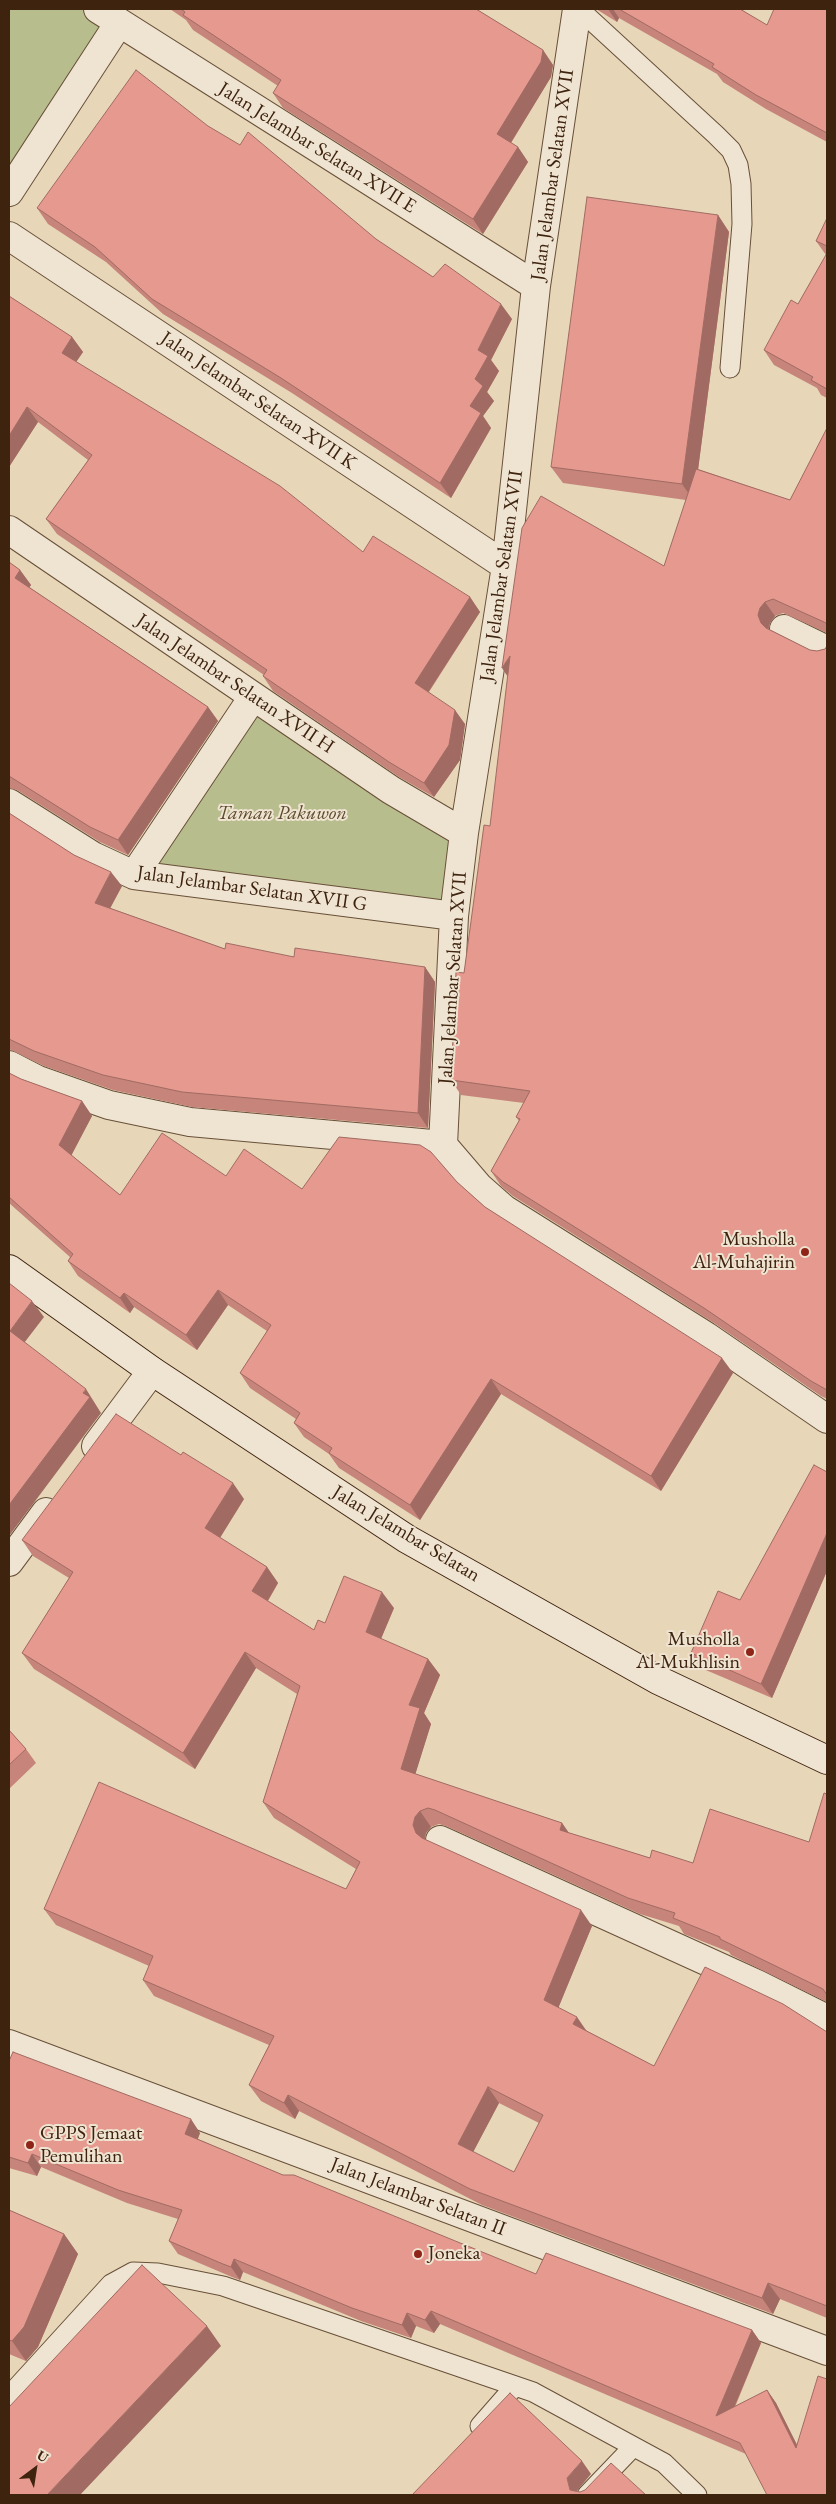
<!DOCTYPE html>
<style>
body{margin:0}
#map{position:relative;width:836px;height:2504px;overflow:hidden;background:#e7d6b8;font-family:"EB Garamond",serif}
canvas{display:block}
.frame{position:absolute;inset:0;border:10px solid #3e230f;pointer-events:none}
.north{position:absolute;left:10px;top:2444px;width:50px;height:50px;-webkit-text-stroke:4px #efe4d1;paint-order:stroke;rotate:31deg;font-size:14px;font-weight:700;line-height:20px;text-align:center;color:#3e230f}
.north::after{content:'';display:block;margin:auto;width:18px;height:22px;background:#3e230f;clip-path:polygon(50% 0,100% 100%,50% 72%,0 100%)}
</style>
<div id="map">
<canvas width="836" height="2504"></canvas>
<div class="frame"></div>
<div class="north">U</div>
</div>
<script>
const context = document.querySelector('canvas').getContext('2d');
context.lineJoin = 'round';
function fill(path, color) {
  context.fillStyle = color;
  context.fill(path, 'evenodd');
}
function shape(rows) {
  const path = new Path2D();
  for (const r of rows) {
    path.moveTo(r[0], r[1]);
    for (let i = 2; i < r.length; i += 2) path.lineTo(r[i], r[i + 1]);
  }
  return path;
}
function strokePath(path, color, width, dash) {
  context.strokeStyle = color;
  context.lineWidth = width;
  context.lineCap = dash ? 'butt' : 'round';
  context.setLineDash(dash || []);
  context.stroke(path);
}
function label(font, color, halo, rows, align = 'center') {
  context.font = font + ' "EB Garamond",serif';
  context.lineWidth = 4;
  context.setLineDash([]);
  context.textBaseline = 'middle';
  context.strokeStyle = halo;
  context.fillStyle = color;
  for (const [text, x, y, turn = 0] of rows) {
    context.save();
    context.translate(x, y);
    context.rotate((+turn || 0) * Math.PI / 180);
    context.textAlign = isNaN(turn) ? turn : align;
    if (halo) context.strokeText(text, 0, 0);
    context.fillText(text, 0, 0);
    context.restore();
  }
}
fill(shape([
 [9,9,98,9,119,23,9,192],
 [260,706,457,842,453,918,146,870]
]), '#b8bd8d');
const lane = shape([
 [579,9,716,135,731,150,738,165,741,184,742,224,730,368],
 [9,2396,111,2284,133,2272,158,2273,223,2286,533,2392,664,2463,697,2495],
 [480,2426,515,2386],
 [587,2495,633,2447]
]);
const street = shape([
 [98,9,536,286],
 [9,192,119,23],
 [9,236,506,566],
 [9,530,391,790,464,833],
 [784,629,827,650],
 [9,803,93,856,134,875,454,916],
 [134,875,253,697],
 [9,1065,38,1080,109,1105,190,1122,443,1145,479,1187,504,1209,706,1336,827,1419],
 [443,1145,454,916,464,833,506,566,536,286,577,9],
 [96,1446,152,1371],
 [9,1562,46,1512],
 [440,1840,759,1985,827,2019],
 [9,2044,827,2351]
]);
const secondary = shape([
 [9,1269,152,1371,407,1539,658,1680,827,1760]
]);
strokePath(lane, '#685039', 21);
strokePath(street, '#685039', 30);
strokePath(secondary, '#3e230f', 30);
strokePath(lane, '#efe4d1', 19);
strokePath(street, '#efe4d1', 28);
strokePath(secondary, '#efe4d1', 28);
fill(shape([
 [170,9,476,9,543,50,553,65,551,77,511,143,518,147,528,162,483,234,283,108,273,93,278,86,193,30,186,20],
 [596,9,740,9,767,25,827,9,827,142,766,109,723,82,717,74,619,18,617,22],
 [208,126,376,239,433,277,512,319,491,360,499,371,487,392,494,401,483,416,491,428,451,498,292,393,163,314,106,262,48,224,37,208],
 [718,215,729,232,698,469,790,500,827,428,827,633,783,613,775,616,770,623,769,629,810,650,817,651,825,649,827,646,827,1399,821,1396,714,1323,513,1196,501,1186,491,1171,519,1121,516,1117,524,1103,461,1095,451,1080,464,973,490,826,664,566,686,500,563,483,551,467],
 [827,218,827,398,821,395,817,388,774,365,764,350,798,304,826,255,816,241],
 [9,296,72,337,83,352,76,362,363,552,470,597,480,612,429,692,465,724,460,760,434,797,399,777,273,691,263,676,264,675,57,534,46,519,88,460,38,422,9,467],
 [9,562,20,570,31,585,29,587,208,707,218,721,128,855,100,842,17,790,9,788],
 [9,813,122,886,110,908,225,949,294,957,425,967,435,982,428,1128,192,1107,113,1090,44,1066,9,1049],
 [9,1073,21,1079,82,1101,92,1116,71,1155,120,1195,226,1176,302,1189,457,1182,485,1207,733,1373,661,1491,501,1394,420,1520,339,1468,329,1454,304,1437,294,1423,296,1419,250,1388,240,1373,267,1331,228,1305,197,1350,134,1307,130,1313,78,1276,68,1261,70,1257,9,1203],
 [827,1472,827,1571,772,1698,701,1668,691,1653,740,1600],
 [244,1499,220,1538,267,1567,278,1583,268,1601,314,1630,325,1623,394,1608,381,1639,428,1659,440,1675,424,1713,431,1724,415,1774,562,1823,569,1833,650,1858,693,1863,809,1842,827,1794,827,2002,731,1955,729,1952,684,1934,679,1926,640,1914,446,1826,439,1824,431,1827,426,1833,425,1839,592,1926,558,2008,587,2031,654,2066,827,2032,827,2318,780,2299,773,2314,482,2205,299,2111,295,2119,261,2101,249,2085,269,2045,154,1996,143,1980,149,1966,56,1925,44,1909,346,1889,356,1869,274,1818,263,1802,297,1694,256,1668,195,1769,34,1669,22,1653,69,1578,33,1556,22,1540],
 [499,2103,539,2123,514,2172,473,2152],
 [9,1730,26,1749,36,1763,9,1789],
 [9,2061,200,2133,198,2139,283,2175,536,2274,752,2330,761,2343,735,2407,767,2390,776,2403,797,2445,827,2495,746,2454,440,2324,434,2333,416,2326,411,2338,361,2321,243,2272,240,2280,232,2277,178,2254,169,2241,178,2219,127,2203,41,2167,37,2176,9,2168],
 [9,2210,64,2234,78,2254,38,2347,26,2361,9,2354]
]), '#c6847a');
fill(shape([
 [608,9,613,9,619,18,617,22],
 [543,50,553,65,551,77,507,149,497,134],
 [518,147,528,162,483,234,473,219],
 [718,215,729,232,694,501,682,484],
 [501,304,512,319,491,360,499,371,487,392,494,401,483,416,491,428,451,498,440,483,470,406,478,350],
 [72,337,83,352,72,368,62,353],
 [27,407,38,422,9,467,9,436],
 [20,570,31,585,26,592,15,578],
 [470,597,480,612,425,697,415,683],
 [765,602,775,616,770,623,768,630,761,623,758,615,760,608],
 [510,656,512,683,502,668],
 [208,707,218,721,128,855,118,840],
 [455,710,465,724,460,760,434,797,424,783],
 [111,872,122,886,105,918,95,903],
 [425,967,435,982,428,1128,418,1113],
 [82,1101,92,1116,69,1160,59,1145],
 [218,1290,228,1305,197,1350,186,1335],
 [124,1293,134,1307,130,1313,120,1298],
 [32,1301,44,1317,21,1347,10,1331],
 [722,1358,733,1373,661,1491,651,1476],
 [491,1379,501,1394,420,1520,410,1505],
 [86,1389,101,1413,9,1536,9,1505],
 [233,1483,244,1499,216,1544,205,1528],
 [827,1533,827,1571,772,1698,761,1684],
 [267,1567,278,1583,264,1607,252,1591],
 [382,1592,394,1608,377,1648,366,1632],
 [245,1652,256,1668,195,1769,183,1753],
 [428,1659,440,1675,424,1713,431,1724,412,1785,401,1769,409,1705],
 [420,1811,431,1827,426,1833,424,1841,416,1833,413,1825,415,1817],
 [562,1823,573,1839,560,1830],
 [581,1910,592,1926,555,2016,544,2000],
 [577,2017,588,2033,573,2024],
 [488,2087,499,2103,469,2160,458,2144],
 [288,2095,299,2111,295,2119,284,2103],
 [191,2119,200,2133,194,2147,185,2134],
 [32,2154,41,2167,37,2176,28,2163],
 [64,2234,78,2254,38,2347,26,2361,12,2341],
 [234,2259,243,2272,240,2280,231,2267],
 [768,2283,780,2299,773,2314,762,2298],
 [431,2311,440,2324,434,2333,425,2320],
 [407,2313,416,2326,411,2338,402,2325],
 [207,2326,221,2346,80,2495,47,2495],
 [752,2330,761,2343,725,2429,716,2416],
 [767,2390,776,2403,805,2461,796,2448],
 [582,2461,591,2474,576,2492,570,2490,567,2478]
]), '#a16b63');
const building = shape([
 [181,9,476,9,543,50,541,62,497,134,518,147,473,219,273,93,281,80,183,15,185,12,181,9],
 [619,9,740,9,767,25,774,9,827,9,827,133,756,95,712,67,714,64,619,9],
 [136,70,208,126,240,145,248,132,376,239,433,277,445,264,501,304,478,350,488,356,475,379,483,386,470,406,481,413,440,483,281,378,152,299,95,247,37,208,136,70],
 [587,197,718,215,682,484,551,467,587,197],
 [827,218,827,246,816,241,827,218],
 [827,253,827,389,811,380,813,377,764,350,791,300,798,304,827,253],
 [9,296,72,337,62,353,280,486,363,552,373,536,470,597,415,683,455,710,449,745,424,783,389,762,263,676,267,670,46,519,92,455,27,407,9,436,9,296],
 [827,428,827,624,824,622,773,599,765,602,760,608,758,615,761,623,766,628,810,650,817,651,825,649,827,646,827,1390,811,1381,704,1308,503,1182,491,1171,520,1119,516,1117,530,1091,451,1080,456,972,464,973,484,825,490,826,510,656,502,668,522,528,541,496,664,566,696,469,790,500,827,428],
 [9,562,20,570,15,578,208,707,118,840,90,827,9,776,9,562],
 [9,813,74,855,111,872,95,903,225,949,226,943,294,957,295,948,425,967,418,1113,182,1092,103,1075,34,1051,9,1039,9,813],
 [9,1073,21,1079,82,1101,59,1145,120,1195,162,1133,226,1176,244,1149,302,1189,339,1137,420,1145,431,1152,457,1182,485,1207,722,1358,651,1476,491,1379,410,1505,329,1453,332,1448,294,1423,300,1413,240,1373,271,1325,218,1290,186,1335,124,1293,120,1298,68,1261,73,1254,9,1197,9,1073],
 [9,1283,32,1301,10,1331,86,1389,83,1393,90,1397,9,1505,9,1283],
 [116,1414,181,1455,183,1452,233,1483,205,1528,267,1567,252,1591,314,1630,318,1620,325,1623,344,1576,382,1592,366,1632,428,1659,409,1705,420,1708,401,1769,562,1823,560,1830,650,1858,652,1850,693,1863,710,1809,809,1842,824,1793,827,1794,827,1995,823,1989,720,1939,720,1937,673,1918,675,1913,628,1898,435,1810,428,1808,420,1811,415,1817,413,1825,416,1833,422,1838,581,1910,544,2000,577,2017,573,2024,654,2066,705,1967,783,2004,827,2032,827,2306,768,2283,762,2298,470,2189,288,2095,284,2103,249,2085,274,2036,143,1980,153,1956,44,1909,99,1782,346,1889,360,1862,263,1802,300,1686,245,1652,183,1753,22,1653,73,1572,22,1540,116,1414],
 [488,2087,543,2115,514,2172,458,2144,488,2087],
 [814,1465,827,1472,827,1533,761,1684,691,1653,718,1591,740,1600,814,1465],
 [9,1730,26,1749,9,1765,9,1730],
 [13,2052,191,2119,185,2134,283,2175,294,2175,536,2274,546,2253,752,2330,716,2416,767,2390,796,2448,818,2376,827,2379,827,2495,767,2495,740,2443,431,2311,425,2320,407,2313,402,2325,352,2308,234,2259,231,2267,223,2264,169,2241,182,2210,118,2190,32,2154,28,2163,9,2157,9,2061,13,2052],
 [9,2210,64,2234,24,2327,12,2341,9,2340,9,2210],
 [142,2265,207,2326,47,2495,9,2495,9,2407,142,2265],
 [510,2393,582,2461,567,2478,570,2490,580,2492,585,2490,611,2463,646,2495,412,2495,510,2393]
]);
fill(building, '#e6998e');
strokePath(building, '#a16b63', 1);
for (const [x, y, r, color] of [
 [805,1252,5,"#8f2418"],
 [750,1652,5,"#8f2418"],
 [30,2145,5,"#8f2418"],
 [418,2254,5,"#8f2418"]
]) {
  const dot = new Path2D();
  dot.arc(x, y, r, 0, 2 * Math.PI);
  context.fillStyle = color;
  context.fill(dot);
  strokePath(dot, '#efe4d1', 2);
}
label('20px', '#3e230f', '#efe4d1', [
 ["Jalan Jelambar Selatan XVII E",317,148,32],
 ["Jalan Jelambar Selatan XVII",553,175,-82],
 ["Jalan Jelambar Selatan XVII K",258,401,34],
 ["Jalan Jelambar Selatan XVII",502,576,-82],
 ["Jalan Jelambar Selatan XVII H",235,684,34],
 ["Jalan Jelambar Selatan XVII G",252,889,8],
 ["Jalan Jelambar Selatan XVII",453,978,-86],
 ["Jalan Jelambar Selatan",406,1534,31],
 ["Jalan Jelambar Selatan II",418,2197,21]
]);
label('italic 20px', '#5c4a2e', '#efe4d1', [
 ["Taman Pakuwon",282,814]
]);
label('20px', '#3e230f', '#efe4d1', [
 ["Musholla",795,1240],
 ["Al-Muhajirin",795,1263],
 ["Musholla",740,1640],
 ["Al-Mukhlisin",740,1663],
 ["GPPS Jemaat",40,2134,"left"],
 ["Pemulihan",40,2157,"left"],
 ["Joneka",428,2254,"left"]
], 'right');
</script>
